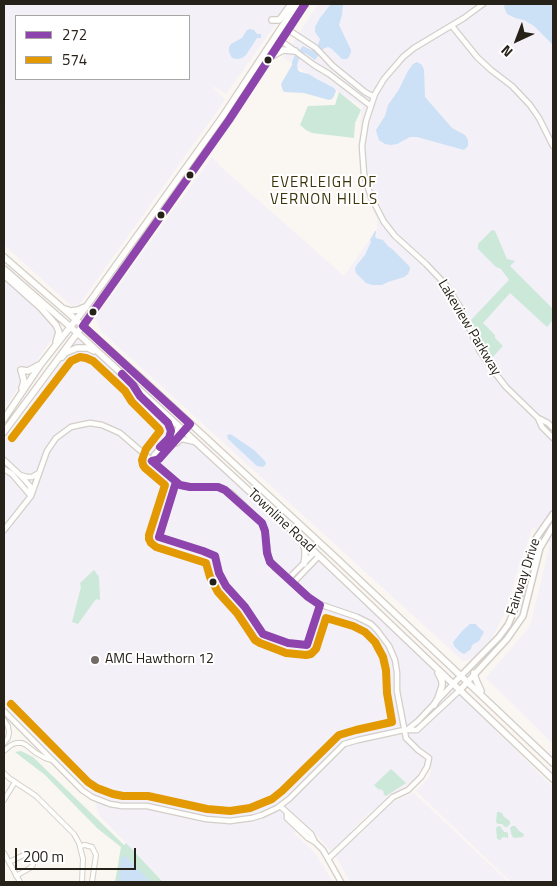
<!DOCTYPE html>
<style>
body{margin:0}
#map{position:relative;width:557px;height:886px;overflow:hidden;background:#faf6f2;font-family:"Titillium Web",sans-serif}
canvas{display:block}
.frame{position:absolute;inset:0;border:5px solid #272219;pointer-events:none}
.legend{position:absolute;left:15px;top:15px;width:175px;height:65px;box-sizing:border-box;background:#fff;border:1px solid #a9a7a3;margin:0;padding:6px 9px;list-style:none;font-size:15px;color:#272219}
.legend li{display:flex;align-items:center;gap:10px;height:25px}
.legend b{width:25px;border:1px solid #a9a7a3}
.north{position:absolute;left:492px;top:15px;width:50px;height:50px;-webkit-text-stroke:4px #fff;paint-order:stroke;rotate:223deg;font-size:14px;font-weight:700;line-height:20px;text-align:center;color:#272219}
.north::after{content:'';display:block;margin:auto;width:18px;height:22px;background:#272219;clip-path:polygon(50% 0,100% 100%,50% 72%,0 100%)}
.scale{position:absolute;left:15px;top:848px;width:121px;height:22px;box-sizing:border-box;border:2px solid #272219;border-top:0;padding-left:6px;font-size:15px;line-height:18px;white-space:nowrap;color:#272219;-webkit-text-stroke:4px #fff;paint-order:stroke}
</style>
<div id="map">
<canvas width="557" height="886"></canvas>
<div class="frame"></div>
<ul class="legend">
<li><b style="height:6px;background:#8e44ad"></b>272</li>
<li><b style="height:6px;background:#e29902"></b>574</li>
</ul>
<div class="north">N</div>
<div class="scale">200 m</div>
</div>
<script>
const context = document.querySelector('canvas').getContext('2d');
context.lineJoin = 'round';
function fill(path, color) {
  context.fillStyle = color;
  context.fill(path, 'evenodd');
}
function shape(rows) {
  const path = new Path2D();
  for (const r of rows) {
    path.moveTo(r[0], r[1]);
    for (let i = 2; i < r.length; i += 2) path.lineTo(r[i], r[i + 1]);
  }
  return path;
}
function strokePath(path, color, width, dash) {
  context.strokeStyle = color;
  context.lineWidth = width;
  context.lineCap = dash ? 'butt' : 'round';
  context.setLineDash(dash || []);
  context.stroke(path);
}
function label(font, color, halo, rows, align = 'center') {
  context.font = font + ' "Titillium Web",sans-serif';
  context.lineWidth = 4;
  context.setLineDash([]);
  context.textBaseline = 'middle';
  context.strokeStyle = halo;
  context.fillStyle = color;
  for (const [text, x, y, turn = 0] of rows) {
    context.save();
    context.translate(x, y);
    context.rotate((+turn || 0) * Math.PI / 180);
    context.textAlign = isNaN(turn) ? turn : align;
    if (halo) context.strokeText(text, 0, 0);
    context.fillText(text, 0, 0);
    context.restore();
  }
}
fill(shape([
 [4,4,288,4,273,28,226,94,210,84,225,100,79,305,72,306,4,245,4,115,7,112,4,109],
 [16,16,189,16,189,79,16,79],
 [318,4,553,4,553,744,486,678,530,626,550,544,552,545,533,527,518,568,505,613,492,638,472,659,463,661,101,331,95,318,212,157,222,168,344,276,377,229,377,219,365,193,360,172,358,150,362,106,283,58],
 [4,280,55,324,56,333,4,408],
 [79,338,317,557,432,667,553,787,553,882,511,882,416,791,429,777,432,767,368,814,352,830,359,836,375,817,390,803,414,793,508,882,350,882,337,858,310,828,294,833,315,853,333,882,164,882,99,815,93,794,4,704,4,442]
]), '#f4f0f8');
fill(shape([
 [339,92,361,110,355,123,354,138,312,133,306,130,300,125,308,106,335,105],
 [492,230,495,231,507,259,515,261,510,266,553,309,553,320,547,327,510,293,483,323,495,335,495,338,503,346,490,360,471,320,509,280,501,269,496,267,478,249,478,244],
 [94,570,99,577,100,600,96,599,78,624,72,622,81,587,80,583],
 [21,751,33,757,124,845,126,843,163,882,115,882,121,847,97,828,45,775,15,752],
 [391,769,406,783,386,796,383,794,384,792,381,789,379,790,374,785],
 [497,812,500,812,503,814,503,816,510,821,510,824,507,827,505,827,502,824,498,824,496,822],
 [498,826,500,826,504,832,506,832,508,833,508,838,503,837,500,840,497,839,496,828],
 [512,826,515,826,519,831,524,834,523,837,514,838,512,836,510,828]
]), '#cbe8d8');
fill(shape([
 [331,4,342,4,343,5,342,15,339,25,351,50,351,52,349,57,347,59,342,59,332,49,328,47,323,49,315,60,305,53,299,59,297,65,298,70,300,72,309,74,315,78,334,88,336,91,334,96,332,99,329,100,304,93,285,92,283,91,281,84,292,65,292,62,295,55,303,46,311,50,318,45,320,39,315,32,315,27,320,18],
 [505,4,553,4,553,45,534,26,524,20,515,18,507,14,504,7],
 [250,29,254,30,257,34,261,34,261,38,257,38,246,55,242,58,237,59,232,58,229,52,229,47,231,44,242,38,247,30],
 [417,62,422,65,424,70,425,97,452,128,465,135,468,140,468,146,464,150,417,137,410,137,397,144,391,145,385,144,379,140,377,134,376,130,385,116,388,105,398,91,408,71,413,64],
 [375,231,376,231,376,233,375,236,376,238,383,240,388,246,392,249,410,267,410,269,408,274,404,277,388,282,382,285,372,285,366,283,356,273,355,269,356,266,365,255,371,242,370,240],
 [229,434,232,435,254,450,265,461,266,464,263,467,257,466,228,439,227,436],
 [470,624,476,624,477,626,484,632,483,634,479,641,472,645,471,649,464,654,459,651,454,646,453,642,463,630],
 [124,855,151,882,119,882,121,861,122,858]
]), '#cce0f6');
const minor = shape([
 [4,720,8,726,9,733,8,738,4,743],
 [4,751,11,745,16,743,22,743,26,745,36,753,45,758,52,760],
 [4,773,9,778,36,796,74,834,79,843,83,859,82,882],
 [4,800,15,782],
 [80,846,85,845,92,847,96,855,92,882],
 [4,853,20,882],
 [9,862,24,855,31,858,33,861,33,865,30,868,16,876]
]);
const tertiary = shape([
 [483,4,464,18,414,48,403,57,384,79,375,94,366,121,362,146,364,174,371,197,384,222,395,236,426,264,445,284,460,307,479,350,492,369,506,387,538,418],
 [452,26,477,57,491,70,512,86,530,105,539,118,553,146],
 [287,29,316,48,333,66,365,92,374,97],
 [280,40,314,65,329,74,371,106],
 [134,387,140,396,168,423,171,431,169,438],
 [553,428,548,423,538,418,542,427,553,438],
 [177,443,180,440,182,439,195,442],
 [4,460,20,475,30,486,31,494],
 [152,461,154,455,179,428],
 [152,461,159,459,183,432],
 [4,469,12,474,30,495],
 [20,475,27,477,32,477,39,473],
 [4,530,31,496,47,451,56,438,71,427,80,425,90,423,102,425,120,433,180,485,190,487,218,487,222,488,231,493,262,523,265,531,269,559,275,568,316,603,357,617,371,624,377,630,389,646,395,660,397,673,397,691,406,738,418,750,429,758,427,767,421,777,408,790,393,797,328,859],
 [290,581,291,576,315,552],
 [291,581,295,581,319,556],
 [4,711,82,790,92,797,110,804,122,806,147,806,206,819,230,821,252,818,262,815,277,808,289,799,344,744,358,740,404,730,417,730,460,690],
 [408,729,418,721,453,684],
 [280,806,311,834,314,840],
 [287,813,287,818,308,838,315,842,323,850,341,882]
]);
const secondary = shape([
 [453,684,499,637,508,625,514,611,525,580,533,545,537,537,553,514],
 [460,690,507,639,523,616,540,548,553,526]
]);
const primary = shape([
 [272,20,279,20,281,18,291,4],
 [272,56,283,50,295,51],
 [4,257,83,326,141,378,334,556,553,763],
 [4,269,83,338,300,538,553,779],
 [4,275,41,308,56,325,59,332,56,342],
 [65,309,71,311,78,310,85,307],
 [62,357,65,353,77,348,88,348,94,351],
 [22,388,24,381,21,370,28,371,39,365],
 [4,419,41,364,86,307,223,116,297,4],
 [4,432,95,309,229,120,305,4],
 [302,542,305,549,305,557,304,564],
 [474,673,476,680,481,691],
 [434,705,438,698,442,686,442,681,438,673]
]);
strokePath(minor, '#d3cec8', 6);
strokePath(tertiary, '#d3cec8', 7);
strokePath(secondary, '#d3cec8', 8);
strokePath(primary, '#d3cec8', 8);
strokePath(minor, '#fefefd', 4);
strokePath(tertiary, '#fefefd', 4.5);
strokePath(secondary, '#fefefd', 5);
strokePath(primary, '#fefefd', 5.5);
strokePath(shape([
 [122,374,133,385,140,396,168,423,171,431,169,438,160,447],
 [152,461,159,459,190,424,83,326,229,120,305,4],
 [152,461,180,485,190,487,218,487,225,490,262,523,265,531,267,553,270,562,308,597,320,605,307,645,288,643,263,634,245,607,226,586,219,573,215,556,203,551,159,537,176,482]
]), '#8e44ad', 8);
strokePath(shape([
 [11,704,88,782,97,788,113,794,123,796,148,796,207,809,230,811,250,808,272,799,282,791,339,735,356,730,392,722,387,693,386,670,383,657,375,642,365,632,353,626,326,618,316,649,311,654,306,655,286,653,260,643,255,640,237,613,218,592,210,577,206,563,156,547,151,543,149,539,149,535,165,485,145,468,143,465,142,460,146,449,160,431,159,429,132,402,125,391,93,361,86,358,80,357,71,361,12,438]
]), '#e29902', 8);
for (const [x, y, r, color] of [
 [268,60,4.5,"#272219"],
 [190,175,4.5,"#272219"],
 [161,215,4.5,"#272219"],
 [93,312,4.5,"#272219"],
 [213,582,4.5,"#272219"],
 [95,660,5,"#716c65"]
]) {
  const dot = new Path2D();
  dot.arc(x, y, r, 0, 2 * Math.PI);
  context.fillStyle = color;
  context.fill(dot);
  strokePath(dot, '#fff', 2);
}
label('14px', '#272219', '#fff', [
 ["Lakeview Parkway",469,328,59],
 ["Townline Road",281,521,43],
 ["Fairway Drive",524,577,-72]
]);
label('14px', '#272219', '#fff', [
 ["AMC Hawthorn 12",105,660]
], 'left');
context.letterSpacing = '1px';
label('15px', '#3d350a', '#fff', [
 ["EVERLEIGH OF",324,183],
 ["VERNON HILLS",324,200]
]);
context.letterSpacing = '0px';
</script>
